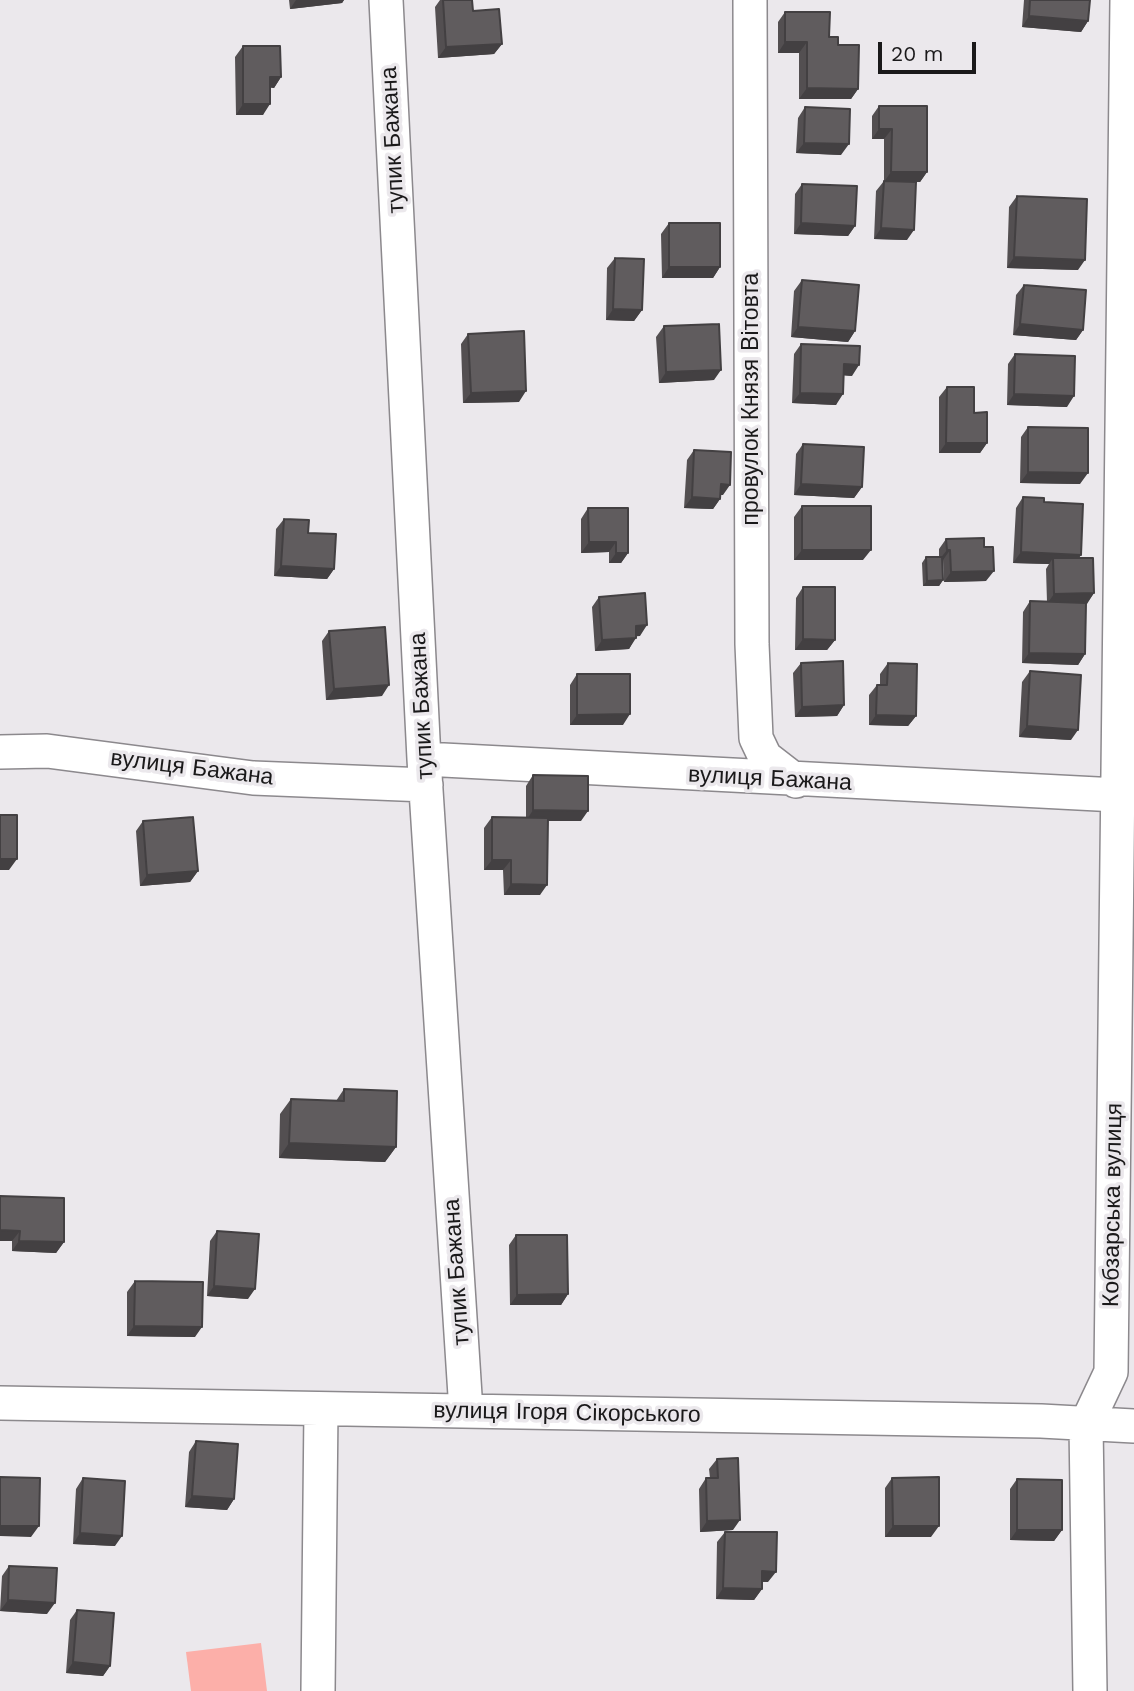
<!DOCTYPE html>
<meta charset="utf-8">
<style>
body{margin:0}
#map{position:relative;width:1134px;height:1691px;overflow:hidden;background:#ebe8ec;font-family:"Work Sans",sans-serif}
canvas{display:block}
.scale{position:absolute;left:878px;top:42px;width:98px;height:32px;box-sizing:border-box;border:4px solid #1a191a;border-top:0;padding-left:9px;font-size:21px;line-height:24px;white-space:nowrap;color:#1a191a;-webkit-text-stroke:5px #ebe8ec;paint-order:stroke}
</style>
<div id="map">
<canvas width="1134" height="1691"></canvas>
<div class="scale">20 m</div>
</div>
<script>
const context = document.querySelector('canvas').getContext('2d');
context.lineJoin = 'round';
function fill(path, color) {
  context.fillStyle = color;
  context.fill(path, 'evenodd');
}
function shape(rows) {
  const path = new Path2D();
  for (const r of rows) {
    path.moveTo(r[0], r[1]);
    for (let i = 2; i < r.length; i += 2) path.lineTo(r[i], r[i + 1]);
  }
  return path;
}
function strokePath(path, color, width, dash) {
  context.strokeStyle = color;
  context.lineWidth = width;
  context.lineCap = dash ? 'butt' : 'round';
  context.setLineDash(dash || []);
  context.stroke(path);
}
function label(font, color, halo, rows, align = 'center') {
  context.font = font + ' "Work Sans",sans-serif';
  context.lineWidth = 7;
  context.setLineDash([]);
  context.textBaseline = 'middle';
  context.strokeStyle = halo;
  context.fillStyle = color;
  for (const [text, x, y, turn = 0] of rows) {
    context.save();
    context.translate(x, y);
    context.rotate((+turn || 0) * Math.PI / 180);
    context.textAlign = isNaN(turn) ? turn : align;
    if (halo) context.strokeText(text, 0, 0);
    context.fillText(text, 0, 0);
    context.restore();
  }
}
fill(shape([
 [261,1643,267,1691,191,1691,186,1652]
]), '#fcafa9');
const minor = shape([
 [386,0,424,759,466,1411],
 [750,0,752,644,756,738,765,757,796,781],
 [0,752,47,751,253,778,426,785],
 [424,759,1117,795],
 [0,1403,1041,1421,1134,1426],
 [318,1691,321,1409],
 [1090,1691,1086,1425,1111,1372,1127,0]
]);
strokePath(minor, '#8c898d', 36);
strokePath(minor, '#fff', 33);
fill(shape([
 [289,0,344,0,342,3,290,9],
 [440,0,472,0,473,11,502,44,494,54,438,58,435,7],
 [1024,0,1090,0,1088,21,1081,32,1022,27],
 [785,12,829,37,838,45,858,89,851,99,799,99,799,53,778,53,778,22],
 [243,46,281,77,274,88,270,87,263,115,236,115,235,57],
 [879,106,927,172,920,182,911,182,907,240,874,239,876,191,884,181,884,139,872,139,872,116],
 [805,107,841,155,796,153,798,118],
 [802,184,855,226,848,236,794,234,795,194],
 [1017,196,1078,270,1007,268,1009,207],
 [669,223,720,267,713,278,662,278,661,234],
 [615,258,642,310,634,321,606,320,607,268],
 [802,280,855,331,848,342,791,337,794,291],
 [1024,285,1083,330,1076,340,1013,335,1016,295],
 [664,326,714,380,659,383,656,337],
 [468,334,519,402,463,403,461,344],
 [801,344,852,376,844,375,836,405,792,403,794,354],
 [1015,354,1067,407,1007,405,1008,364],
 [947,387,974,413,987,443,980,453,939,453,939,397],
 [1028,427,1080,484,1020,483,1021,437],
 [803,444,862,487,854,498,794,495,796,454],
 [694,450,723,495,720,495,720,499,713,509,684,508,687,460],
 [1023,497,1044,502,1079,558,1094,593,1086,604,1085,654,1078,665,1022,663,1023,612,1030,601,1047,602,1046,569,1049,564,1013,563,1016,508],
 [802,506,863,560,794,560,794,517],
 [588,508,628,553,621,563,609,563,609,552,581,553,581,519],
 [284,519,308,533,334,569,327,579,274,576,276,529],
 [946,539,986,581,944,582,943,560,942,560,943,580,939,586,923,586,922,563,926,557,939,557,939,549],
 [803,587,835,640,827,650,795,650,796,598],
 [599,597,640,636,636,636,629,649,595,651,592,607],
 [329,631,382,696,326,700,322,641],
 [801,663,844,705,837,716,795,717,793,673],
 [888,663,916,716,908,726,869,725,869,695,877,685,880,685,880,674],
 [1030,671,1071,740,1019,737,1022,682],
 [577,674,623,725,570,725,570,685],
 [533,775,581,821,548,821,540,895,504,895,503,870,484,870,484,828,492,817,526,817,526,786],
 [143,821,198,871,190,882,140,886,136,831],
 [344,1089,396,1147,385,1162,279,1158,280,1114,291,1099,336,1101],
 [0,1196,64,1242,56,1253,12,1251,12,1241,0,1241],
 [217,1231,248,1299,207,1296,210,1241],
 [516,1235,568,1294,561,1305,510,1305,509,1245],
 [135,1281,195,1337,127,1336,127,1292],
 [196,1441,234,1499,227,1510,185,1507,189,1452],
 [717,1459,733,1530,700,1532,699,1489,706,1478,710,1478,709,1469],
 [83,1478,115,1546,73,1544,76,1489],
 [892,1478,931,1537,885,1537,885,1488],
 [1017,1479,1062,1530,1054,1541,1010,1540,1010,1489],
 [725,1532,768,1582,762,1582,762,1589,754,1600,716,1599,717,1542],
 [9,1566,47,1614,0,1611,2,1576],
 [77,1610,110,1666,103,1676,66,1673,70,1620]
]), '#534f51');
fill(shape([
 [296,0,344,0,342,3,290,9],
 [1029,16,1088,21,1081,32,1022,27],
 [785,42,807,42,799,53,778,53],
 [502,44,494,54,438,58,446,47],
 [270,77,281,77,274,88,263,87],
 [807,88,858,89,851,99,799,99],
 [243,104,270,104,263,115,236,115],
 [879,129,892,129,884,139,872,139],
 [804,143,849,144,841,155,796,153],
 [891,172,927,172,920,182,884,182],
 [801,223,855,226,848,236,794,234],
 [881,228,914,230,907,240,874,239],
 [1014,257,1085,260,1078,270,1007,268],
 [669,267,720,267,713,278,662,278],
 [613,309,642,310,634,321,606,320],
 [1020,324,1083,330,1076,340,1013,335],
 [798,327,855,331,848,342,791,337],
 [844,364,859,365,852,376,837,375],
 [721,370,714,380,659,383,666,372],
 [526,391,519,402,463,403,471,393],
 [800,393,843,394,836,405,792,403],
 [1014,394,1074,396,1067,407,1007,405],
 [946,443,987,443,980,453,939,453],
 [1028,472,1088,473,1080,484,1020,483],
 [721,484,730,485,723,495,714,495],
 [801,484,862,487,854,498,794,495],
 [692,497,720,499,713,509,684,508],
 [589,542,616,542,609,552,581,553],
 [802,550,871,550,863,560,794,560],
 [947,550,950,550,943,560,939,560],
 [1021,552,1081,555,1074,566,1053,558,1049,564,1013,563],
 [616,553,628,553,621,563,609,563],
 [281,566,334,569,327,579,274,576],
 [994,571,986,581,944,582,951,572],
 [943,580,939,586,923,586,927,581],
 [1094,593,1087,604,1047,604,1054,594],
 [647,625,640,636,628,637,636,626],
 [636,638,629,649,595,651,602,640],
 [803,639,835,640,827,650,795,650],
 [1029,653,1085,654,1078,665,1022,663],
 [389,685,382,696,326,700,334,689],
 [844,705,837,716,795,717,802,707],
 [630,714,623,725,570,725,577,715],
 [876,715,916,716,908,726,869,725],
 [1027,726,1078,730,1071,740,1019,737],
 [533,810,588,811,581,821,526,821],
 [0,859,17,859,9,870,0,870],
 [492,860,511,860,503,870,484,870],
 [198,871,190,882,140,886,147,875],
 [511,884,547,885,540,895,504,895],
 [289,1143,396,1147,385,1162,279,1158],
 [0,1230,20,1231,12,1241,0,1241],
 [19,1241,64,1242,56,1253,12,1251],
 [214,1286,255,1289,248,1299,207,1296],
 [568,1294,561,1305,510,1305,517,1295],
 [134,1326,202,1327,195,1337,127,1336],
 [192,1496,234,1499,227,1510,185,1507],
 [740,1520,733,1530,700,1532,707,1521],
 [0,1526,39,1526,31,1537,0,1536],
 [893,1526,939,1526,931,1537,885,1537],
 [1017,1530,1062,1530,1054,1541,1010,1540],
 [80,1533,122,1536,115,1546,73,1544],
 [762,1571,776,1572,768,1582,755,1581],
 [723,1588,762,1589,754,1600,716,1599],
 [8,1600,55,1603,47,1614,0,1611],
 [73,1662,110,1666,103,1676,66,1673]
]), '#434042');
const building = shape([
 [443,0,472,0,473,11,499,9,502,44,446,47,443,0],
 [1030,0,1090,0,1088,21,1029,16,1030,0],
 [785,12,830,12,829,37,838,37,838,45,859,45,858,89,807,88,807,42,785,42,785,12],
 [243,46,280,46,281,77,270,77,270,104,243,104,243,46],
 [879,106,927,106,927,172,891,172,892,129,879,129,879,106],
 [805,107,850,109,849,144,804,143,805,107],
 [884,181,916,182,914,230,881,228,884,181],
 [802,184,857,186,855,226,801,223,802,184],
 [1017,196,1087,199,1085,260,1014,257,1017,196],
 [669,223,720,223,720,267,669,267,669,223],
 [615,258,644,259,642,310,613,309,615,258],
 [802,280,859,285,855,331,798,327,802,280],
 [1024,285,1086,290,1083,330,1020,324,1024,285],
 [719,324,721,370,666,372,664,326,719,324],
 [524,331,526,391,471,393,468,334,524,331],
 [801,344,860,346,859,365,844,364,843,394,800,393,801,344],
 [1015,354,1075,356,1074,396,1014,394,1015,354],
 [947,387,974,387,974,413,987,412,987,443,946,443,947,387],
 [1028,427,1088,428,1088,473,1028,472,1028,427],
 [803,444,864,447,862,487,801,484,803,444],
 [694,450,731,452,730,485,721,484,720,499,692,497,694,450],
 [1023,497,1044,498,1044,502,1083,504,1081,555,1021,552,1023,497],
 [802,506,871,506,871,550,802,550,802,506],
 [588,508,628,508,628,553,616,553,616,542,589,542,588,508],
 [284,519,309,520,308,533,336,534,334,569,281,566,284,519],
 [984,538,984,547,993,547,994,571,951,572,950,550,947,550,946,539,984,538],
 [926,557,942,557,943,580,927,581,926,557],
 [1053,558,1093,558,1094,593,1054,594,1053,558],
 [803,587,835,587,835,640,803,639,803,587],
 [645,593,647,625,636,626,636,638,602,640,599,597,645,593],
 [1030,601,1086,603,1085,654,1029,653,1030,601],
 [385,627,389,685,334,689,329,631,385,627],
 [843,661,844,705,802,707,801,663,843,661],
 [888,663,917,664,916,716,876,715,877,685,887,685,888,663],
 [1030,671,1081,675,1078,730,1027,726,1030,671],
 [577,674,630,674,630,714,577,715,577,674],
 [533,775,588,776,588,811,533,810,533,775],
 [0,815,17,815,17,859,0,859,0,815],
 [193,817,198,871,147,875,143,821,193,817],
 [492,817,548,818,547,885,511,884,511,860,492,860,492,817],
 [344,1089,397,1091,396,1147,289,1143,291,1099,344,1101,344,1089],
 [0,1196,64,1198,64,1242,19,1241,20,1231,0,1230,0,1196],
 [217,1231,259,1234,255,1289,214,1286,217,1231],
 [516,1235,567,1235,568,1294,517,1295,516,1235],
 [135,1281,203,1282,202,1327,134,1326,135,1281],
 [196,1441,238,1444,234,1499,192,1496,196,1441],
 [738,1458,740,1520,707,1521,706,1478,718,1478,717,1459,738,1458],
 [0,1477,40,1478,39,1526,0,1526,0,1477],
 [939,1477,939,1526,893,1526,892,1478,939,1477],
 [83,1478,125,1481,122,1536,80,1533,83,1478],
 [1017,1479,1062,1480,1062,1530,1017,1530,1017,1479],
 [725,1532,777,1532,776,1572,762,1571,762,1589,723,1588,725,1532],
 [9,1566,57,1568,55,1603,8,1600,9,1566],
 [77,1610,114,1613,110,1666,73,1662,77,1610]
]);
fill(building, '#605c5e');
strokePath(building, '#434042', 2);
label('23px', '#1a191a', '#ebe8ec', [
 ["тупик Бажана",393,140,-93],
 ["провулок Князя Вітовта",751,399,-90],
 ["тупик Бажана",422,706,-93],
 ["вулиця Бажана",192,768,7],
 ["вулиця Бажана",770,779,3],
 ["Кобзарська вулиця",1113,1205,-89],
 ["тупик Бажана",457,1272,-94],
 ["вулиця Ігоря Сікорського",567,1413,1]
]);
</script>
